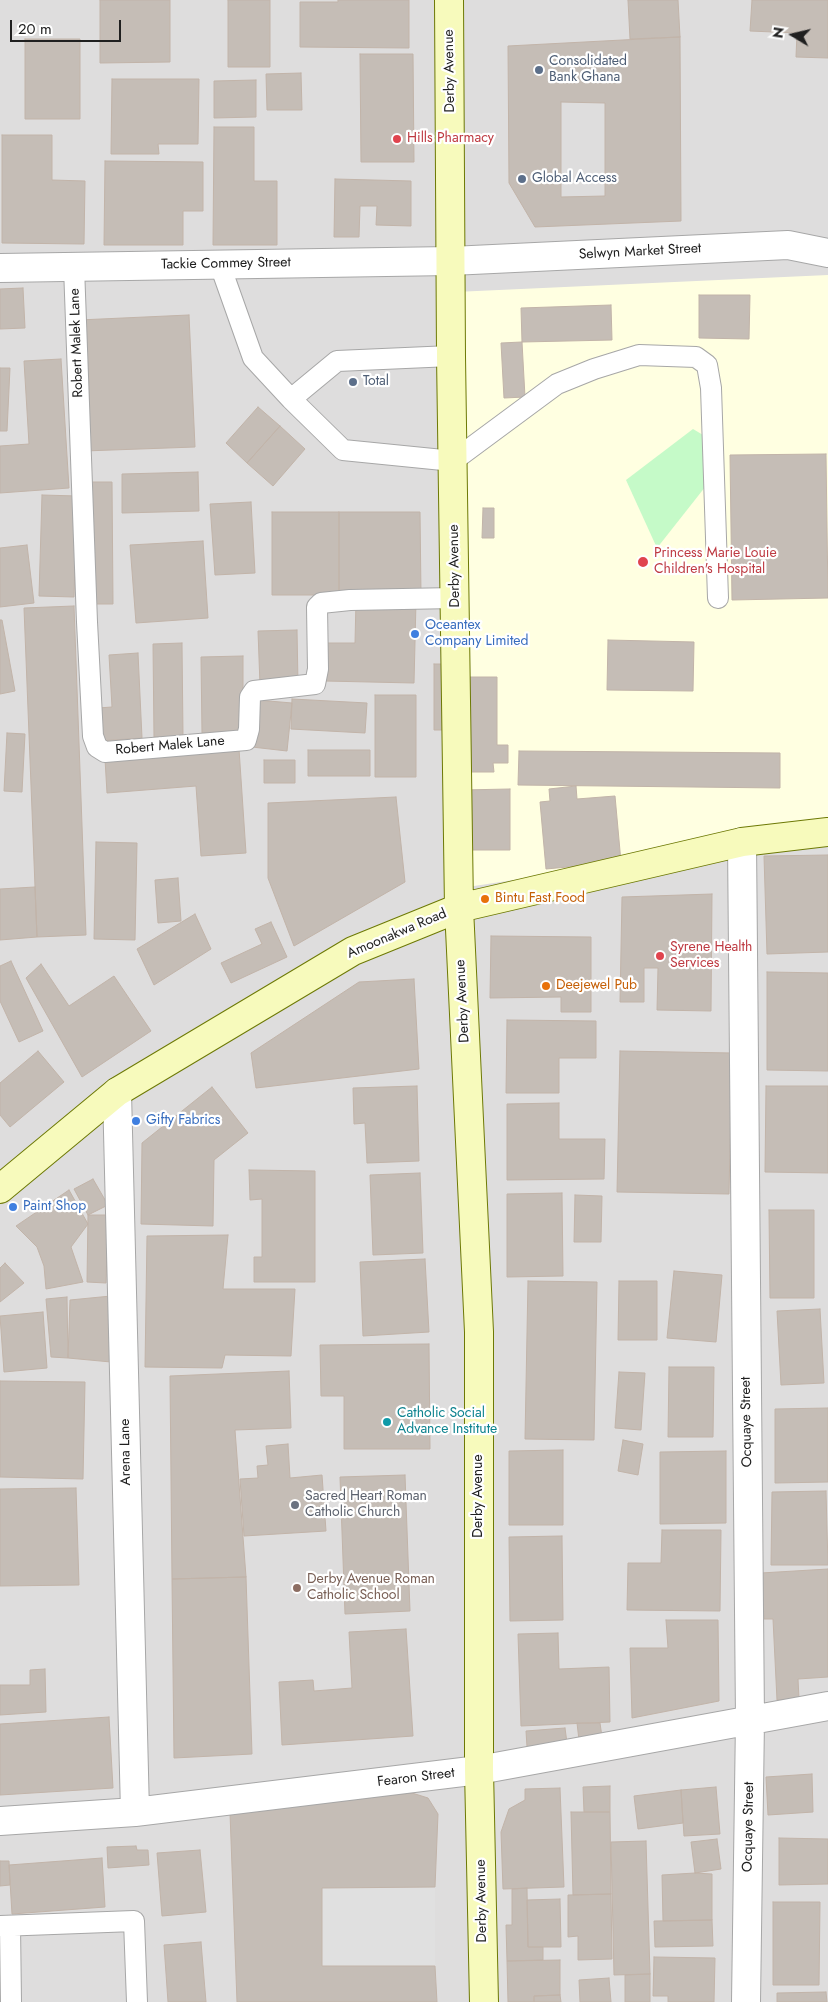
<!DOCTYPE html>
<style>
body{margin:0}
#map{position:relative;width:828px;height:2002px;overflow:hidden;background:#f1ede7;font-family:Jost,sans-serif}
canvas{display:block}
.north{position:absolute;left:768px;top:10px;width:50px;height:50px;-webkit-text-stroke:4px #fff;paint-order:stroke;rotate:279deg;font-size:14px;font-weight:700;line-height:20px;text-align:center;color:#202020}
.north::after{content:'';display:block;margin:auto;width:18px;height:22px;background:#202020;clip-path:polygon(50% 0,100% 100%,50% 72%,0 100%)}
.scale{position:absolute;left:10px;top:20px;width:111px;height:22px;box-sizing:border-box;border:2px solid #202020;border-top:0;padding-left:6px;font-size:15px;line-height:18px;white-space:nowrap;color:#202020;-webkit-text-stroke:4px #fff;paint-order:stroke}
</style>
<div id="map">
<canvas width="828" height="2002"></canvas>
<div class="north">N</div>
<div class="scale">20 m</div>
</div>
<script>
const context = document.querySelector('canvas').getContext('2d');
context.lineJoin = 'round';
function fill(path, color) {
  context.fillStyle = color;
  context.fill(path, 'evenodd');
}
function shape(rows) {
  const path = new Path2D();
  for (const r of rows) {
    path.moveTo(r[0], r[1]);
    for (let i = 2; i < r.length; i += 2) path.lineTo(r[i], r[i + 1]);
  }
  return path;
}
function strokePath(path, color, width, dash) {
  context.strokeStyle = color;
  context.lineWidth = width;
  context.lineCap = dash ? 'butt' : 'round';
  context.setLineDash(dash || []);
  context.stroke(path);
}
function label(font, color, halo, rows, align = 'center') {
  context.font = font + ' Jost,sans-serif';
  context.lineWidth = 4.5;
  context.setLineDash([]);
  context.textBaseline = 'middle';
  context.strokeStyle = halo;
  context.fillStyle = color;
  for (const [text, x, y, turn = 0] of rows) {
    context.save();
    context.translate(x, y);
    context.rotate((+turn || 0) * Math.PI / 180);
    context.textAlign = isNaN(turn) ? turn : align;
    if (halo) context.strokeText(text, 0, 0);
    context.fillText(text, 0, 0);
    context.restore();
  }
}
fill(shape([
 [0,0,828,0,828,2002,0,2002]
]), '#dedddd');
fill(shape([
 [828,275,828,832,461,888,455,292]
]), '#ffffe1');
fill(shape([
 [693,429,713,441,713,477,657,548,626,480]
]), '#c5fac8');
fill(shape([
 [435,1887,435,1966,322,1966,322,1888]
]), '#e0e0e0');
const building = shape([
 [100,0,170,0,170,62,100,63,100,0],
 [228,0,270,0,270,67,228,67,228,0],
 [338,0,409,0,409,48,300,47,300,2,338,2,338,0],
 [628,0,678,0,680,37,630,39,628,0],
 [752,0,828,0,828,58,796,57,797,33,750,31,752,0],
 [680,37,681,221,535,227,509,183,508,46,680,37],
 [561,102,605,103,605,196,561,197,561,102],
 [25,39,80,39,80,119,25,119,25,39],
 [360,54,413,54,414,162,361,162,360,54],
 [301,73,302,110,267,110,266,74,301,73],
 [112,79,199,79,198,144,158,144,159,154,111,154,112,79],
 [256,80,256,117,214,118,214,81,256,80],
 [214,127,254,127,254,181,277,181,277,245,213,245,214,127],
 [2,135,52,135,52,180,85,181,84,244,2,243,2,135],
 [105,161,203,162,203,211,183,211,183,245,104,245,105,161],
 [335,179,411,181,411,226,376,225,377,206,360,206,359,237,334,237,335,179],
 [23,288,25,328,0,329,0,289,23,288],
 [699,295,750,295,749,339,699,338,699,295],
 [611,305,612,340,522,342,521,308,611,305],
 [189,315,195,447,84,451,79,320,189,315],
 [522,342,525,397,504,398,501,343,522,342],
 [61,359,69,488,0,493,0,446,29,444,24,361,61,359],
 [0,368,10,368,7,431,0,431,0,368],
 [258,407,280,426,247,463,226,443,258,407],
 [280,426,305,449,273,486,247,463,280,426],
 [826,454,828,598,732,600,730,455,826,454],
 [198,472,199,511,122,513,122,474,198,472],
 [86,482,112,482,113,604,87,604,86,482],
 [42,495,77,496,74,597,39,596,42,495],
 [251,502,255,573,215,575,210,504,251,502],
 [483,508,494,508,494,538,482,538,483,508],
 [272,512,339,512,339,595,272,595,272,512],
 [339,512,420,512,421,595,339,595,339,512],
 [203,541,208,618,136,623,130,545,203,541],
 [27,545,34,603,0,607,0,548,27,545],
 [356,601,416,601,414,683,325,681,326,643,355,643,356,601],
 [74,606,86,935,37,937,24,608,74,606],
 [0,620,2,620,15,691,0,694,0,620],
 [297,630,298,684,260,685,258,631,297,630],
 [608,640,694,642,693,691,607,690,608,640],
 [182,643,183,736,154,737,153,644,182,643],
 [138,653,142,738,99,741,98,708,112,707,109,655,138,653],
 [243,656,243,733,202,733,201,657,243,656],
 [434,664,449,664,450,730,434,730,434,664],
 [462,677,497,677,497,745,508,745,508,763,493,763,494,772,463,772,462,677],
 [375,695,416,695,416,777,375,777,375,695],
 [292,699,367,703,365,733,291,729,292,699],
 [257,700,292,703,287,751,252,747,257,700],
 [7,733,25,734,22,792,4,791,7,733],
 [239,749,246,853,201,856,196,786,107,793,105,759,239,749],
 [308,750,370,750,370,776,308,776,308,750],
 [519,751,780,753,780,788,518,785,519,751],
 [264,760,295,760,295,783,264,783,264,760],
 [576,786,577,799,615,796,621,862,546,869,540,802,550,801,549,789,576,786],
 [510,789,510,850,462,850,462,790,510,789],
 [396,797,405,882,294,946,268,878,268,803,396,797],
 [96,842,137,843,135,940,94,939,96,842],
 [828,855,828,952,767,954,764,856,828,855],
 [178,878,181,921,158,923,155,880,178,878],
 [35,887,37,937,0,940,0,889,35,887],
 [712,894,711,1011,657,1010,658,968,644,968,644,1002,620,1002,622,897,712,894],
 [195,914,211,949,154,985,137,949,195,914],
 [271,922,287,957,231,983,221,963,262,944,255,929,271,922],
 [491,936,591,937,591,1012,561,1012,561,997,490,998,491,936],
 [11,961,43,1031,19,1042,0,1001,0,966,11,961],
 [41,964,69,1006,114,976,151,1031,82,1077,26,978,41,964],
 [767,972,828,973,828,1071,767,1070,767,972],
 [414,979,419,1069,256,1088,251,1053,359,982,414,979],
 [507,1020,596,1021,596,1058,559,1058,559,1093,506,1093,507,1020],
 [38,1051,64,1082,10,1127,0,1115,0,1083,38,1051],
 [620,1051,732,1053,729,1194,617,1192,620,1051],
 [417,1086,419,1161,367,1163,365,1123,354,1124,353,1088,417,1086],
 [766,1086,828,1086,828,1173,765,1172,766,1086],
 [212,1087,248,1133,214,1160,213,1226,141,1224,142,1143,212,1087],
 [559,1103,559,1139,605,1139,604,1179,507,1180,507,1104,559,1103],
 [249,1170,315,1171,315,1282,254,1282,254,1257,262,1257,262,1199,250,1200,249,1170],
 [420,1173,423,1253,373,1255,370,1175,420,1173],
 [93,1179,108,1205,88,1215,74,1189,93,1179],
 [69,1190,88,1224,71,1247,83,1282,46,1289,44,1266,37,1247,16,1226,69,1190],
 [562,1193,563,1276,507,1277,507,1194,562,1193],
 [575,1195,602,1196,601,1242,574,1242,575,1195],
 [769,1210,814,1210,814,1298,770,1298,769,1210],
 [88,1215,108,1215,106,1283,87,1282,88,1215],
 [228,1235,223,1289,295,1289,291,1356,225,1355,222,1368,145,1367,147,1236,228,1235],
 [425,1259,429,1332,363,1336,360,1262,425,1259],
 [5,1263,24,1283,0,1302,0,1268,5,1263],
 [674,1271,722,1275,716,1342,667,1338,674,1271],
 [528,1281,597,1282,594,1440,525,1439,528,1281],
 [619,1281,657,1281,657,1340,618,1340,619,1281],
 [111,1296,111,1362,68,1358,70,1300,111,1296],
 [67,1297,68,1358,51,1357,46,1299,67,1297],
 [820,1309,824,1383,781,1385,777,1311,820,1309],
 [43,1312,47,1368,4,1372,0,1316,43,1312],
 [429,1344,430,1449,344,1449,344,1396,321,1396,320,1345,429,1344],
 [669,1367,714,1367,713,1437,668,1437,669,1367],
 [289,1371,291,1428,235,1430,246,1577,172,1579,170,1376,289,1371],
 [619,1372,645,1373,641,1430,615,1428,619,1372],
 [0,1381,85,1382,83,1479,0,1477,0,1381],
 [828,1408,828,1482,775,1483,775,1409,828,1408],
 [623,1440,643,1444,638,1475,618,1471,623,1440],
 [288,1444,290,1478,322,1475,326,1531,244,1536,240,1479,258,1478,257,1466,268,1465,266,1446,288,1444],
 [563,1450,563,1525,509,1525,509,1451,563,1450],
 [726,1451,726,1523,660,1524,660,1452,726,1451],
 [405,1475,410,1611,345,1614,340,1477,405,1475],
 [76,1488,79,1585,0,1586,0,1489,76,1488],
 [826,1491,828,1565,771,1565,772,1492,826,1491],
 [662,1530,721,1530,720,1611,627,1610,628,1563,661,1563,662,1530],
 [562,1536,563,1620,510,1621,509,1537,562,1536],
 [828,1569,828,1677,798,1679,799,1699,777,1700,773,1619,764,1619,761,1573,828,1569],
 [246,1577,252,1754,174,1758,172,1579,246,1577],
 [666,1620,718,1620,719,1701,632,1718,630,1648,668,1648,666,1620],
 [406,1629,413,1736,282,1745,279,1682,313,1680,314,1691,352,1688,349,1632,406,1629],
 [558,1633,559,1669,609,1667,610,1722,521,1726,518,1634,558,1633],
 [45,1669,46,1712,0,1715,0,1685,30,1685,30,1670,45,1669],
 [109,1717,113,1788,0,1795,0,1724,109,1717],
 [577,1723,600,1723,602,1737,579,1740,577,1723],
 [565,1728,567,1743,527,1747,526,1731,565,1728],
 [812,1774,813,1812,768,1815,766,1777,812,1774],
 [610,1786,610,1812,584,1812,583,1787,610,1786],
 [716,1787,720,1834,684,1836,681,1790,716,1787],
 [560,1788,564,1887,503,1889,501,1832,509,1809,525,1800,525,1789,560,1788],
 [681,1790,683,1823,638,1829,634,1796,681,1790],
 [412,1793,428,1798,438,1814,435,1887,322,1888,322,1966,435,1966,437,2002,237,2002,230,1813,412,1793],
 [571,1812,610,1812,611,1894,573,1895,571,1812],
 [779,1838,828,1839,828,1884,779,1885,779,1838],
 [717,1839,721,1869,695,1873,691,1842,717,1839],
 [646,1841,650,1974,614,1975,611,1842,646,1841],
 [136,1846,137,1850,148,1850,149,1865,108,1868,107,1847,136,1846],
 [200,1850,206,1912,162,1916,157,1853,200,1850],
 [102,1858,105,1907,12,1914,9,1865,102,1858],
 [0,1861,9,1861,10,1885,0,1886,0,1861],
 [695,1873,712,1874,712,1920,663,1921,662,1875,695,1873],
 [527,1888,528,1947,543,1947,543,1960,507,1961,506,1925,512,1925,512,1889,527,1888],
 [611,1894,612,1959,578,1960,578,1936,568,1937,568,1895,611,1894],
 [560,1899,561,1947,528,1947,527,1900,560,1899],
 [773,1902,820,1902,819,1985,773,1985,773,1902],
 [712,1920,713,1946,655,1947,654,1921,712,1920],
 [201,1942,206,2002,168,2002,164,1945,201,1942],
 [654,1957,715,1958,714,2002,668,2002,668,1996,653,1996,654,1957],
 [560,1960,560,1995,534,1996,534,2002,508,2002,507,1961,560,1960],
 [650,1974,650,2002,625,2002,625,1975,650,1974],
 [609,1978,611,2002,580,2002,579,1980,609,1978],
 [826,1992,827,2002,777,2002,777,1993,826,1992],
 [560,1995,561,2002,534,2002,534,1996,560,1995]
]);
fill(building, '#c5bdb6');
strokePath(building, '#c2b4a9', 1);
const lane = shape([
 [220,265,253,358,291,399,343,450,453,461,557,384,594,369,639,355,696,357,707,365,711,388,718,598],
 [74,267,87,622,93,736,97,747,105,752,246,740,249,729,250,697,254,691,315,684,318,669,317,607,321,603,350,600,455,598],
 [291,399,337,361,451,356],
 [0,1926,134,1921,137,2002],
 [10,1926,11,2002]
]);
const street = shape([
 [0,268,451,261,788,245,828,253],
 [742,842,750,1720,746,2002],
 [117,1092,135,1812],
 [0,1821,135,1812,479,1770,828,1706]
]);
const secondary = shape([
 [449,0,451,356,459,908,479,1332,479,1770,484,2002],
 [0,1189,117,1092,353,951,459,908,742,842,828,832]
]);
strokePath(lane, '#a7a7a7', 22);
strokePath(street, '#a7a7a7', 30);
strokePath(secondary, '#6d7905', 30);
strokePath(lane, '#fff', 20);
strokePath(street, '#fff', 28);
strokePath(secondary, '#f7fabc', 28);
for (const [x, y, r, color] of [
 [539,70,5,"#5c6f8a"],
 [397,139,5,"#e0444e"],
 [522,179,5,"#5c6f8a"],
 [353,382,5,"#5c6f8a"],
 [643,562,6,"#e0444e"],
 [415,634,5,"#3f7fe0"],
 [485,899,5,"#e8710a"],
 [660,956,5,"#e0444e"],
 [546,986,5,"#e8710a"],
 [136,1121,5,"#3f7fe0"],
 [13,1207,5,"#3f7fe0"],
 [387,1422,5,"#0f9aa8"],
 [295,1505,5,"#6b7280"],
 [297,1588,5,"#8d6e63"]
]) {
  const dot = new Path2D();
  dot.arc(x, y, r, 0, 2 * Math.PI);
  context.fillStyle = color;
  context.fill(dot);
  strokePath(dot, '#fff', 2);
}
label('14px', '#4e5e75', '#fff', [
 ["Consolidated",549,62],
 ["Bank Ghana",549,78],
 ["Global Access",532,179],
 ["Total",363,382]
], 'left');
label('14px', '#202020', '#fff', [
 ["Derby Avenue",450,71,-91],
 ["Selwyn Market Street",640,252,-3],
 ["Tackie Commey Street",226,264,-1],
 ["Robert Malek Lane",77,343,-92],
 ["Derby Avenue",455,566,-91],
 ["Robert Malek Lane",170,746,-5],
 ["Amoonakwa Road",397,934,-23],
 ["Derby Avenue",463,1001,-93],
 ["Ocquaye Street",747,1422,-91],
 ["Arena Lane",126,1452,-91],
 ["Derby Avenue",479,1496,-90],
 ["Fearon Street",416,1778,-7],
 ["Ocquaye Street",749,1827,-89],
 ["Derby Avenue",482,1901,-91]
]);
label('14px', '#be3a42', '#fff', [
 ["Hills Pharmacy",407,139],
 ["Princess Marie Louie",654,554],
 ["Children's Hospital",654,570],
 ["Syrene Health",670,948],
 ["Services",670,964]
], 'left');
label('14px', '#366cbe', '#fff', [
 ["Oceantex",425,626],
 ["Company Limited",425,642],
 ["Gifty Fabrics",146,1121],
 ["Paint Shop",23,1207]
], 'left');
label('14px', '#c56008', '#fff', [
 ["Bintu Fast Food",495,899],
 ["Deejewel Pub",556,986]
], 'left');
label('14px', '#0d838f', '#fff', [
 ["Catholic Social",397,1414],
 ["Advance Institute",397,1430]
], 'left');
label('14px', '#5b616d', '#fff', [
 ["Sacred Heart Roman",305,1497],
 ["Catholic Church",305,1513]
], 'left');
label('14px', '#785e54', '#fff', [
 ["Derby Avenue Roman",307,1580],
 ["Catholic School",307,1596]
], 'left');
</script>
